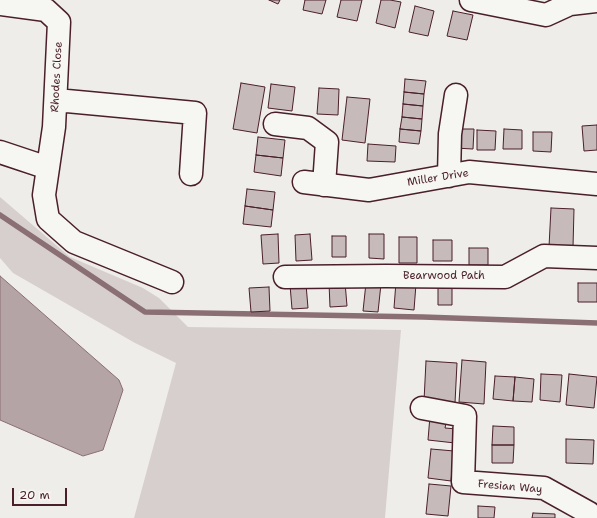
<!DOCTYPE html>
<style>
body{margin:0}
#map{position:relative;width:597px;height:518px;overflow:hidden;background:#efedea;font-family:"Shantell Sans",sans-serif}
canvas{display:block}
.scale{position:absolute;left:12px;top:488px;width:55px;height:18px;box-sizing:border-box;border:2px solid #4a1f2b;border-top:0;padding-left:5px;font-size:12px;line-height:14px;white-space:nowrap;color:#4a1f2b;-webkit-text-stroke:3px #f6f6f2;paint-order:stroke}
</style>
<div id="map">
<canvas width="597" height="518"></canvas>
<div class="scale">20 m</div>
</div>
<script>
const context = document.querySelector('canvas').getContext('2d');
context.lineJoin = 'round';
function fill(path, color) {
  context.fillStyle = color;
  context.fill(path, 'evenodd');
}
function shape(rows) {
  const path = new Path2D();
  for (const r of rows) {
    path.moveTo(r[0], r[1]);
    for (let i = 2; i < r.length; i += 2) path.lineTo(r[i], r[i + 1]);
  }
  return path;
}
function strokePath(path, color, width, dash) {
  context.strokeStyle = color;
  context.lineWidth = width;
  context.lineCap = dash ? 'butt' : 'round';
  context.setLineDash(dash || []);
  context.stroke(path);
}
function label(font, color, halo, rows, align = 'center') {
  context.font = font + ' "Shantell Sans",sans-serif';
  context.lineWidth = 3;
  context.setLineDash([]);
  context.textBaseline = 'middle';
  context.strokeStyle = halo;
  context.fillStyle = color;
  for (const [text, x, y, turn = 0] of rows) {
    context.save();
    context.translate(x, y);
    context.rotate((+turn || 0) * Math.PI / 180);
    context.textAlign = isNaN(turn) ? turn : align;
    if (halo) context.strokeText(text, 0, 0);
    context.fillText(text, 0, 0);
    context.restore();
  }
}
fill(shape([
 [0,197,70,257,143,288,159,298,188,327,401,330,385,518,134,518,176,363,135,343,13,273,0,258]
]), '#d7cfce');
const water = shape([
 [0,276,119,380,123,390,103,450,83,456,0,420,0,276]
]);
fill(water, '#b4a4a5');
strokePath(water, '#8a6f74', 1);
strokePath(shape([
 [0,215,145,312,423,317,597,323]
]), '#8a6f74', 5.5);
const building = shape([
 [269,0,280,0,278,4,269,0],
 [305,0,326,0,322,14,303,10,305,0],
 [341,0,362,0,357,21,337,17,341,0],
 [381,0,390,0,401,2,395,28,376,23,381,0],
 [415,6,434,11,428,36,409,32,415,6],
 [453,11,473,15,467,40,447,36,453,11],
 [405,79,426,81,424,94,404,92,405,79],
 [241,83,265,87,257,133,233,129,241,83],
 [271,84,295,87,292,111,268,108,271,84],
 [319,88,339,89,338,115,317,114,319,88],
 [404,92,424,94,423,106,403,104,404,92],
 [347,97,370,99,365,143,342,140,347,97],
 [403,104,423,106,422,119,402,117,403,104],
 [402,117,422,119,421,131,400,129,402,117],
 [597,125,597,150,584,151,582,126,597,125],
 [400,129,421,131,419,144,399,142,400,129],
 [456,129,474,129,473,149,455,148,456,129],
 [504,129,522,130,522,149,503,149,504,129],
 [477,130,496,131,495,150,477,150,477,130],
 [533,132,552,132,551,152,533,151,533,132],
 [258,137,285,140,283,158,256,155,258,137],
 [368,144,396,146,395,162,367,161,368,144],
 [256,155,283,158,281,176,254,172,256,155],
 [247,189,275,192,273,210,245,206,247,189],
 [245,206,273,210,271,227,243,224,245,206],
 [551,208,574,209,573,247,549,247,551,208],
 [278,234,279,263,263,264,261,235,278,234],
 [310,234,312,260,296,261,295,235,310,234],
 [369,234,384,234,384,259,369,258,369,234],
 [332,236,346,236,346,257,332,257,332,236],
 [399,237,417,237,417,263,399,263,399,237],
 [433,240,452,240,452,261,433,261,433,240],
 [469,248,488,248,488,265,469,265,469,248],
 [438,280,452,280,452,305,438,305,438,280],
 [345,282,347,306,330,307,329,283,345,282],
 [396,282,416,284,414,310,394,308,396,282],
 [366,283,381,284,378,312,363,311,366,283],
 [578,283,597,283,597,302,578,302,578,283],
 [306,284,308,308,292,309,290,285,306,284],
 [269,287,270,311,251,312,249,288,269,287],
 [462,360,486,362,484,404,459,402,462,360],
 [426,361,457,363,455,403,424,401,426,361],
 [541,374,562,375,560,402,540,400,541,374],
 [569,374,597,377,594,408,566,405,569,374],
 [495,376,515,377,513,401,493,399,495,376],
 [515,377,534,379,532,402,513,401,515,377],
 [430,416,447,419,445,428,457,429,455,443,428,440,430,416],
 [493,426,514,427,514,445,492,445,493,426],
 [566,439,594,440,593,464,566,463,566,439],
 [492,445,514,445,513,463,492,463,492,445],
 [431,449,454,451,451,481,428,478,431,449],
 [429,484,451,486,448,516,426,514,429,484],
 [478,506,495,507,494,518,478,518,478,506],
 [533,513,555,514,555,518,532,518,533,513]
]);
fill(building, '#c6babb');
strokePath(building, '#4a1f2b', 1);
const minor = shape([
 [471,0,546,15,570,4,597,1],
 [0,4,46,10,59,22,54,127,44,195,48,219,74,242,172,282],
 [56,100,195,113,191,174],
 [275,124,308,128,327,142,324,185],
 [0,152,48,168],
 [449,176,450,134,456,95],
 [304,182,369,190,469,172,597,184],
 [285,277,386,276,505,277,544,256,597,258],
 [422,408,465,416,463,482,544,488,589,513]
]);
strokePath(minor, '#4a1f2b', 25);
strokePath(minor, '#f6f6f2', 22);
label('11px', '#4a1f2b', '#f6f6f2', [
 ["Rhodes Close",57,77,-87],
 ["Miller Drive",438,178,-9],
 ["Bearwood Path",444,276],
 ["Fresian Way",510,487,5]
]);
</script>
